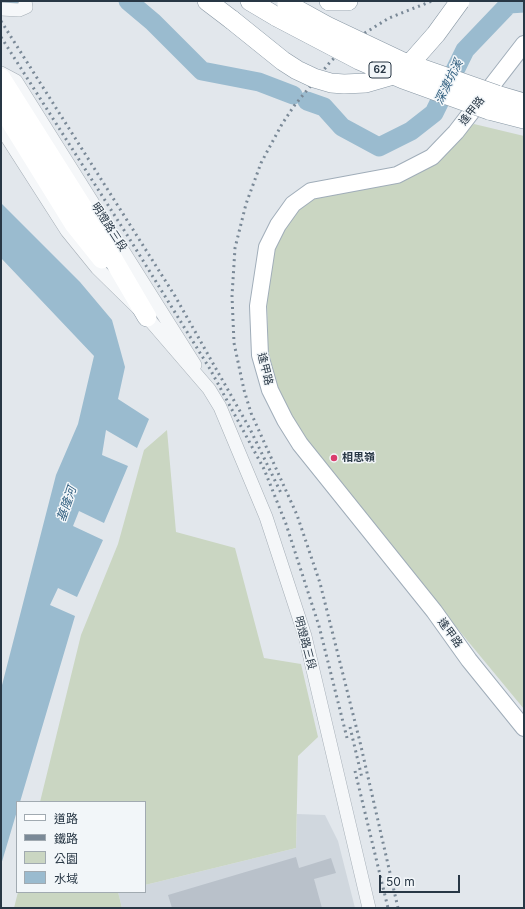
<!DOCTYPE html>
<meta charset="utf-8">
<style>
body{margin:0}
#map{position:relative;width:525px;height:909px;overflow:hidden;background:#e2e7ec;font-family:Inter,"Noto Sans TC",sans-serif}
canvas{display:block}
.frame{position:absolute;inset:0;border:2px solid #283745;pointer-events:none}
.legend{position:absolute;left:16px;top:801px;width:130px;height:92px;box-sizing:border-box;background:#f2f6f9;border:1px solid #a1aab1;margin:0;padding:5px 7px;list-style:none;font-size:12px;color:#283745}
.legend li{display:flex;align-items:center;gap:8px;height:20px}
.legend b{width:20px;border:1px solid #a1aab1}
.scale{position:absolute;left:379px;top:875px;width:81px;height:18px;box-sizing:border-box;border:2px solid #283745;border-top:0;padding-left:5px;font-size:12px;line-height:14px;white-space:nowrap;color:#283745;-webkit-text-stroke:3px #f2f6f9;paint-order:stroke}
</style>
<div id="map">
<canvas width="525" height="909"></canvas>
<div class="frame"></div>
<ul class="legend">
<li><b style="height:5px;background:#fff"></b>道路</li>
<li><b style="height:5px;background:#7a8997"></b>鐵路</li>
<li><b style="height:11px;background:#cad6c2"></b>公園</li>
<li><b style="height:11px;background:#9abbcf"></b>水域</li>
</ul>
<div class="scale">50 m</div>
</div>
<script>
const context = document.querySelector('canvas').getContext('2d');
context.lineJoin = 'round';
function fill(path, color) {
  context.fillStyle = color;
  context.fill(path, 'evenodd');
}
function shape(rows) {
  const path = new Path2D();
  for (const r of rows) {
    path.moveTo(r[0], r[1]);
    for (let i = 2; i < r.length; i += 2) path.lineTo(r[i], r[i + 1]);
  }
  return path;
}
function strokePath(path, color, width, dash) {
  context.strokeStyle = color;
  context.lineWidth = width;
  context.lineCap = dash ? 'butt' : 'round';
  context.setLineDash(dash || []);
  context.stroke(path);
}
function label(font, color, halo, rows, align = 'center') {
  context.font = font + ' Inter,"Noto Sans TC",sans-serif';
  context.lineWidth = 3;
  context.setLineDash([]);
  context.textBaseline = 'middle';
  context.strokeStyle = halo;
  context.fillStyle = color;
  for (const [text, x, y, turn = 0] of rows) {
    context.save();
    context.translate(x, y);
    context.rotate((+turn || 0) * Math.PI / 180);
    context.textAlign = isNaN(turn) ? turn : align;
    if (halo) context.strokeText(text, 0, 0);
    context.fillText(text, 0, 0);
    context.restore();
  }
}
fill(shape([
 [297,814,325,815,338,841,355,908,122,908,118,892,145,892,145,885,296,848]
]), '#d0d7de');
fill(shape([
 [474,124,524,136,524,709,285,420,268,349,266,252,293,201,420,166],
 [167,430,176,532,235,548,264,658,301,664,318,737,298,756,296,848,145,885,145,802,40,802,81,635,118,544,144,450],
 [18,892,118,892,122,908,14,908]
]), '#cad6c2');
fill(shape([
 [1,203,80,282,112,320,125,367,118,399,149,419,137,448,106,430,102,455,128,466,104,523,79,511,73,526,103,540,77,597,58,588,50,605,75,616,20,802,17,802,17,811,1,865,1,689,56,475,78,424,94,356,1,258]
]), '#9abbcf');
strokePath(shape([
 [128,1,153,22,202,71,259,82,293,95],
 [1,3,12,1],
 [307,101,324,107,342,127,379,147,411,131,434,113,465,50,509,4,524,3]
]), '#9abbcf', 19);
fill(shape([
 [296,857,299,868,331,858,336,873,314,879,322,908,172,908,168,895]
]), '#b9c1ca');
const minor = shape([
 [1,9,19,10,26,7,25,1],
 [1,73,16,81,195,365],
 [1,128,67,231,97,268,147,317,209,389,220,407,266,517,305,636,369,908]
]);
const major = shape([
 [524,44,456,132,432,157,397,175,311,191,293,204,278,225,267,247,258,306,260,355,270,390,285,420,300,444,434,611,469,660,524,728]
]);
const highway = shape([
 [207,1,232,20],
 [250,1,277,17],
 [329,1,348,1],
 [1,78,85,211,147,317],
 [497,95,524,103],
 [1,106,74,224,102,259],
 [489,110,524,119]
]);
strokePath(minor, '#a6afb7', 14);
strokePath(major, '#a0adb9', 18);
strokePath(highway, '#8897a4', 20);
strokePath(minor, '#f5f7f9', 13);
strokePath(major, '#fff', 16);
strokePath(highway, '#fff', 19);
strokePath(shape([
 [1,21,175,296,250,429,281,493],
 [1,37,129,238,210,369,264,469,286,524,319,626,347,738],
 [350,727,362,778],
 [355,771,388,908],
 [398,908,360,742,320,583,297,515,251,413,244,390,234,343,232,296,235,248,246,204,261,163,282,124,294,106,331,61,360,36,389,18,432,1]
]), '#7a8997', 3, [2, 4]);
const highwayBridge = shape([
 [287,4,327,26,403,62,497,95],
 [277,17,359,60,403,79,489,110],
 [232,20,283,61,297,70,314,78,331,83,344,84,366,83,397,74,414,59,436,34,460,1]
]);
strokePath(highwayBridge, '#8897a4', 20, []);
strokePath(highwayBridge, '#fff', 19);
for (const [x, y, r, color] of [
 [334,458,4,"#db3d6c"]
]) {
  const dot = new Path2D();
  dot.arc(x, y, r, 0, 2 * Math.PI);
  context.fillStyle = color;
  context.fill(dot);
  strokePath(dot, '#f2f6f9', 1.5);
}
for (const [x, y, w] of [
 [380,70,22]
]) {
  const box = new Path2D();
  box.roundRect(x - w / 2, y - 8, w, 16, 3);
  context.fillStyle = '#f2f6f9';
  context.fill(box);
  strokePath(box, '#283745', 1);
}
label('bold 10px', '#283745', null, [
 ["62",380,70]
]);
label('11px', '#283745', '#f2f6f9', [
 ["逢甲路",472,111,-52],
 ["明燈路三段",109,227,57],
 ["逢甲路",265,369,76],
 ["逢甲路",450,633,54],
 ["明燈路三段",305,643,75]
]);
label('bold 11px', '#283745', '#f2f6f9', [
 ["相思嶺",342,458]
], 'left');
label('italic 12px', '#2e5d7e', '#f2f6f9', [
 ["深澳坑溪",449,82,-64],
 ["基隆河",67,504,-71]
]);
</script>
